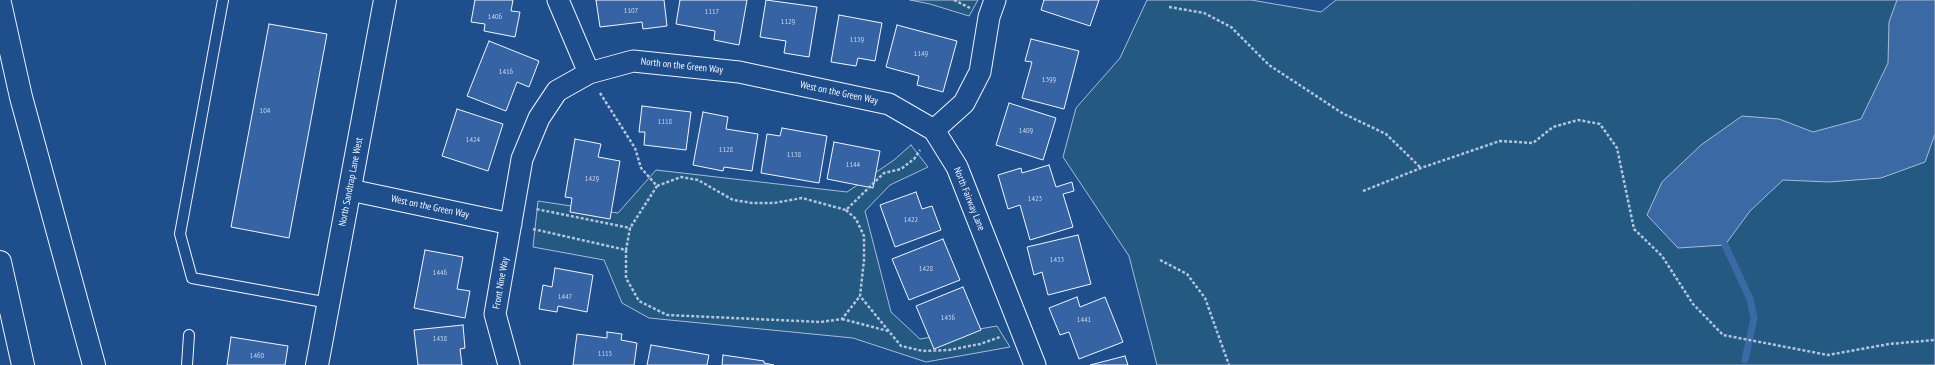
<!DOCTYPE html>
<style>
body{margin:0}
canvas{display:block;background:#1f4e8c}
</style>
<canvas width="1935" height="365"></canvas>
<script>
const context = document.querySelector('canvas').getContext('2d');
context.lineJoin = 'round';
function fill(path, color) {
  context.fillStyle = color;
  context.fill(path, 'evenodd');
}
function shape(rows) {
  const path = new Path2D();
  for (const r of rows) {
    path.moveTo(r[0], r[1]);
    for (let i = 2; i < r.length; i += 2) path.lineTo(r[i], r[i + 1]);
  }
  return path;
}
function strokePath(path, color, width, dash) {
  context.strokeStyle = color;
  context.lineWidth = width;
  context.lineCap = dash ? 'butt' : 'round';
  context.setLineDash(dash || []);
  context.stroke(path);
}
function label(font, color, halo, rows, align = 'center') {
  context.font = font + ' "PT Sans Narrow",sans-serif';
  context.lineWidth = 3;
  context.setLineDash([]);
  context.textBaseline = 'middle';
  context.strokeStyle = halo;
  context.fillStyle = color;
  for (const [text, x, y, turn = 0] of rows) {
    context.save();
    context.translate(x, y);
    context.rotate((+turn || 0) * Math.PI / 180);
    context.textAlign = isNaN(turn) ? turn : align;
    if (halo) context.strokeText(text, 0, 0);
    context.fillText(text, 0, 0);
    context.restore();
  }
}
const green = shape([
 [910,0,978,0,969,16,930,4,910,0],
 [1147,0,1251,0,1321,12,1336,0,1935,0,1935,365,1157,365,1129,256,1063,157,1076,108,1120,58,1147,0],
 [911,145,928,167,890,185,865,211,891,312,920,339,997,326,1010,347,926,362,853,338,649,318,622,303,604,260,533,247,538,201,618,213,656,170,847,192,894,160,911,145]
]);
fill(green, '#245a82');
strokePath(green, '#a8bbd7', 1);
const water = shape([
 [1897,0,1935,0,1935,134,1925,162,1881,178,1829,182,1783,180,1750,211,1725,245,1678,248,1647,215,1662,182,1701,145,1742,116,1779,119,1813,132,1861,119,1888,63,1889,22,1897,0]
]);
fill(water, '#3b69a3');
strokePath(water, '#a8bbd7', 1);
strokePath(shape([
 [1725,245,1750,299,1754,318,1745,360]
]), '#3b69a3', 7);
const building = shape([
 [475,0,513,0,511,11,520,12,515,37,484,31,485,24,471,22,475,0],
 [596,0,664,0,667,26,643,29,642,22,600,27,596,0],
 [680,0,747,0,739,45,714,40,715,31,676,24,680,0],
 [766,0,817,7,809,57,784,53,786,41,760,37,766,0],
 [1044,0,1099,0,1090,26,1041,10,1044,0],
 [839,15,882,23,875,61,858,58,856,66,831,62,839,15],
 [269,24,327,34,289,238,231,227,269,24],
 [897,25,957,41,943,92,917,85,919,76,886,67,897,25],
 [1031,39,1079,51,1064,109,1022,98,1032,62,1025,61,1031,39],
 [489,41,539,61,529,87,517,82,506,111,467,96,489,41],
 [1009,103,1056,118,1043,160,996,145,1009,103],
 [642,106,691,112,686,150,644,145,645,132,639,132,642,106],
 [457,109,503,124,488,171,442,156,457,109],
 [703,112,728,117,726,129,758,134,752,171,724,167,723,171,693,165,703,112],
 [782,128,827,136,819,183,761,173,767,134,780,136,782,128],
 [575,139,601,144,598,157,620,161,610,219,570,212,572,198,565,197,575,139],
 [834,142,880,151,873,188,827,179,834,142],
 [1049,165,1056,187,1072,182,1074,191,1063,194,1073,227,1030,240,1020,205,1008,209,998,175,1021,168,1022,173,1049,165],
 [916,192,922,209,932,206,941,230,895,247,880,205,916,192],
 [1078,235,1091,284,1048,295,1042,272,1034,275,1027,247,1078,235],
 [943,239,960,280,909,300,892,259,943,239],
 [425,250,463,257,457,289,470,291,465,318,414,308,425,250],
 [555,268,593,275,587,312,558,306,557,312,539,309,543,285,552,287,555,268],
 [963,287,981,330,934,349,916,306,963,287],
 [1077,297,1080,307,1105,297,1123,342,1079,359,1069,332,1060,335,1049,308,1077,297],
 [463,325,465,348,460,349,462,365,418,365,414,330,463,325],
 [607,332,622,334,621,340,637,343,634,365,573,365,577,334,607,338,607,332],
 [231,337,288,346,285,365,227,365,231,337],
 [651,345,709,355,707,365,647,365,651,345],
 [723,355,764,361,764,363,774,365,722,365,723,355],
 [1125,356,1128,365,1090,365,1125,356]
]);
fill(building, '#3563a3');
strokePath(building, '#f2f6ff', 1);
const service = shape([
 [223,0,180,234,192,278,329,303],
 [187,365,189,335]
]);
const minor = shape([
 [558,0,589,73],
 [934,130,964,103,980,72,989,17,995,0],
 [350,190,511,224],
 [509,365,495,314,522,159,539,118,557,91,589,73,633,61,739,72,889,104,934,130,957,167,1035,365]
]);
const tertiary = shape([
 [317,365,385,0]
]);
const motorway = shape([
 [0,3,21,97,94,365],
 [0,262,23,365]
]);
strokePath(service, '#f2f6ff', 12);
strokePath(minor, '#f2f6ff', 23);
strokePath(tertiary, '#f2f6ff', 24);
strokePath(motorway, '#f2f6ff', 24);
strokePath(shape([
 [954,0,970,8],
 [1169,7,1204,13,1231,27,1269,65,1342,113,1386,134,1421,168],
 [600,93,635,148,641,168,657,186,630,228],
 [657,186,681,177,698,180,733,200,752,203,774,203,802,198,846,210,884,173,901,169,914,159,920,150],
 [1363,191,1421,168,1500,141,1533,143,1553,127,1578,120,1600,124,1617,148,1634,229,1662,256,1693,304,1723,335,1828,355,1889,344,1935,340],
 [846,210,856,219,864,236,864,260,860,296,901,346,923,351,949,350,980,344,1000,337],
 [533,229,626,250,630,228,536,209],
 [626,250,626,278,639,301,667,315,821,322,842,319,860,296],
 [1160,260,1187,274,1205,298,1229,365],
 [842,319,888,331]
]), '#b3c4dc', 2.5, [3, 2]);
strokePath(service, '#1f4e8c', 10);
strokePath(minor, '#1f4e8c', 21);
strokePath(tertiary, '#1f4e8c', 22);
strokePath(motorway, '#1f4e8c', 22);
label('8px', '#c3d1e8', null, [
 ["1107",631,11],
 ["1117",712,12],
 ["1406",495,17],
 ["1129",788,22],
 ["1139",857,40],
 ["1149",921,54],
 ["1416",506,72],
 ["1399",1049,80],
 ["104",265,111],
 ["1118",665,122],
 ["1409",1026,131],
 ["1424",473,140],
 ["1128",726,150],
 ["1138",794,155],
 ["1144",853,165],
 ["1429",592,179],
 ["1423",1035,199],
 ["1422",911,220],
 ["1433",1057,260],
 ["1428",926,269],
 ["1446",440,273],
 ["1447",565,297],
 ["1436",948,318],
 ["1441",1084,320],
 ["1458",440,339],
 ["1115",605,354],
 ["1460",257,356]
]);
label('10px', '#f2f6ff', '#1f4e8c', [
 ["North on the Green Way",682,66,6],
 ["West on the Green Way",839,93,12],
 ["North Sandtrap Lane West",351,182,-79],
 ["North Fairway Lane",969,199,68],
 ["West on the Green Way",430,207,12],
 ["Front Nine Way",501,283,-80]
]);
</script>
